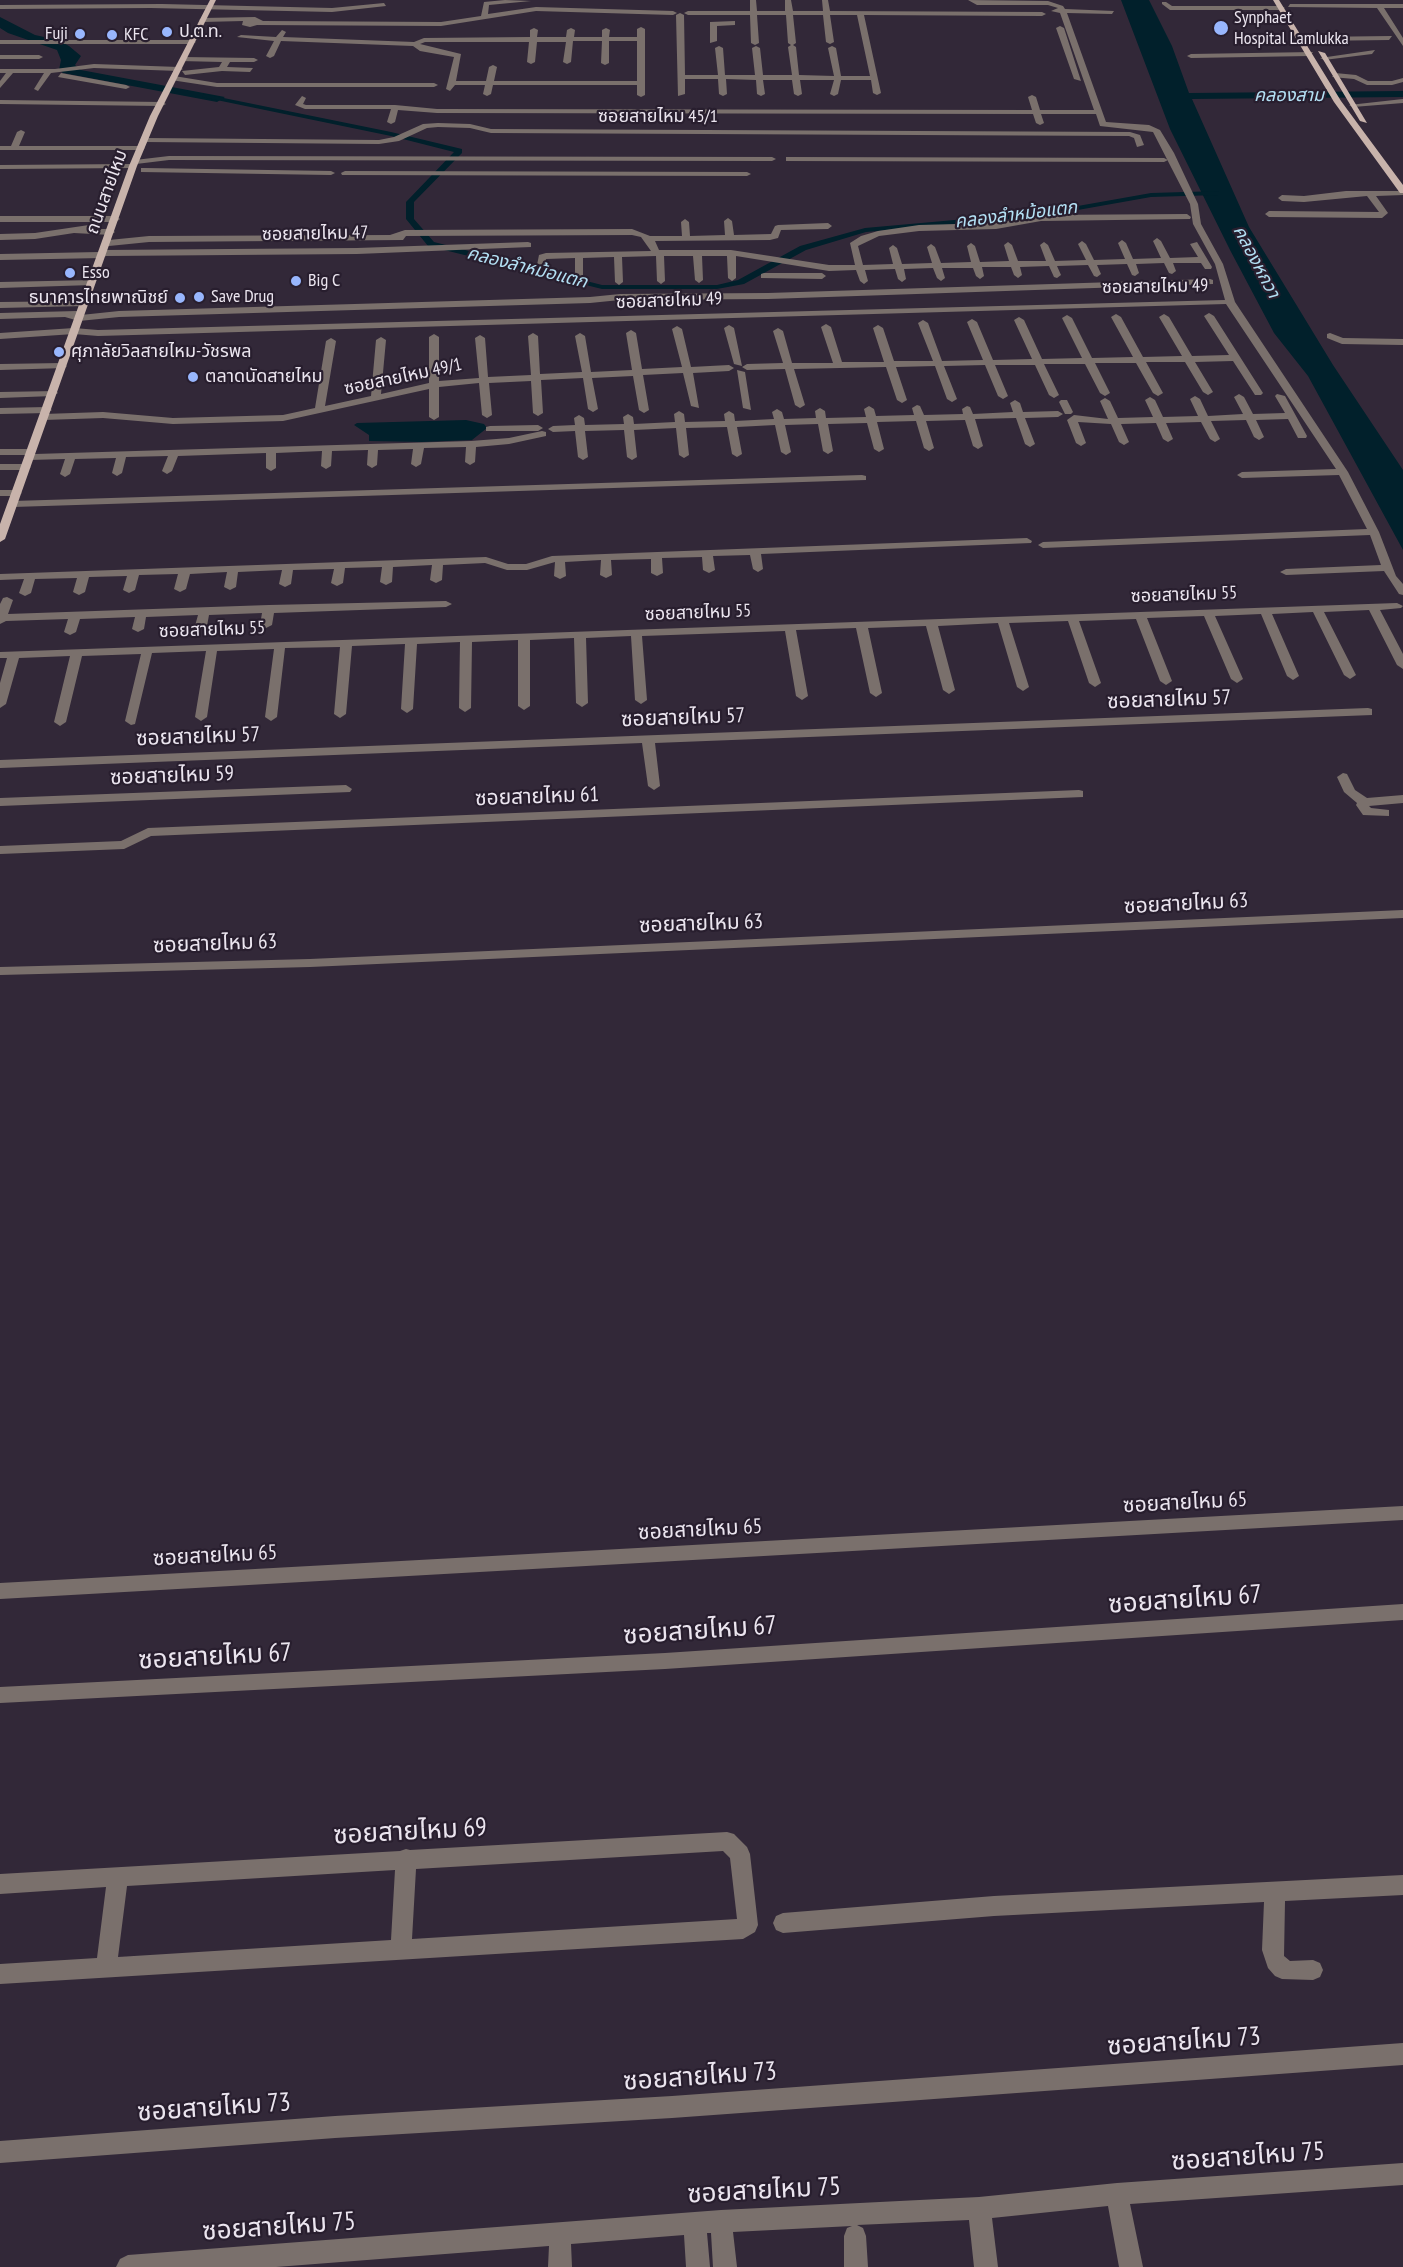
<!DOCTYPE html>
<meta charset="utf-8">
<style>
body{margin:0}
canvas{display:block;background:#322838}
</style>
<canvas width="1403" height="2267"></canvas>
<script>
const context = document.querySelector('canvas').getContext('2d');
context.lineJoin = 'round';
function fill(path, color) {
  context.fillStyle = color;
  context.fill(path, 'evenodd');
}
function shape(rows) {
  const path = new Path2D();
  for (const r of rows) {
    path.moveTo(r[0], r[1]);
    for (let i = 2; i < r.length; i += 2) path.lineTo(r[i], r[i + 1]);
  }
  return path;
}
function strokePath(path, color, width, dash) {
  context.strokeStyle = color;
  context.lineWidth = width;
  context.lineCap = dash ? 'butt' : 'round';
  context.setLineDash(dash || []);
  context.stroke(path);
}
function label(font, color, halo, rows, align = 'center') {
  context.font = font + ' "PT Sans Narrow","Noto Sans Thai",sans-serif';
  context.lineWidth = 4.5;
  context.setLineDash([]);
  context.textBaseline = 'middle';
  context.strokeStyle = halo;
  context.fillStyle = color;
  for (const [text, x, y, turn = 0] of rows) {
    context.save();
    context.translate(x, y);
    context.rotate((+turn || 0) * Math.PI / 180);
    context.textAlign = isNaN(turn) ? turn : align;
    if (halo) context.strokeText(text, 0, 0);
    context.fillText(text, 0, 0);
    context.restore();
  }
}
fill(shape([
 [1121,0,1149,0,1172,46,1189,93,1403,91,1403,97,1192,99,1249,227,1333,365,1403,470,1403,550,1308,376,1274,333,1230,250,1170,129],
 [0,17,35,35,58,40,69,46,81,56,75,65,81,70,225,97,217,102,63,73,59,70,61,60,57,50,8,33,0,28],
 [466,420,484,424,487,428,472,440,422,442,369,441,369,435,354,425,357,423]
]), '#01202b');
fill(shape([
 [204,94,391,132,462,149,462,153,414,202,414,219,434,242,602,285,717,285,738,280,800,246,865,228,1044,212,1151,193,1219,191,1223,193,1219,195,1151,197,1044,216,866,232,806,250,744,284,717,289,602,289,428,246,406,219,406,202,454,152,391,136,202,97,204,94]
]), '#01202b');
fill(shape([
 [505,0,531,1,489,5,488,14,536,7,673,11,677,13,673,15,536,11,441,26,257,25,250,27,242,25,243,21,203,22,199,20,203,18,255,17,263,21,441,22,481,16,484,2,505,0],
 [750,0,756,0,757,11,785,11,785,0,791,0,793,11,823,11,822,0,828,0,830,11,1042,12,1046,14,1042,16,864,15,881,93,877,95,873,93,871,80,841,80,838,94,834,96,830,94,834,80,800,80,802,94,798,96,794,94,792,80,763,80,765,94,761,96,757,94,756,80,726,79,727,94,723,96,719,94,718,79,685,79,685,94,678,96,676,15,680,13,684,15,685,75,718,75,715,48,719,46,723,48,725,75,755,75,752,48,756,46,760,48,763,75,792,75,788,47,791,45,788,43,786,15,757,15,759,43,755,45,751,43,750,15,688,15,684,13,688,11,750,11,750,0],
 [793,15,823,15,826,42,830,44,834,42,830,15,857,15,870,76,841,76,836,48,832,46,828,48,834,76,799,75,796,47,793,45,796,43,793,15],
 [968,0,1048,1,1063,6,1065,9,1114,11,1112,14,1067,13,1106,122,1149,125,1160,130,1174,153,1198,204,1201,224,1223,264,1235,302,1348,472,1379,532,1396,576,1403,584,1403,595,1399,594,1384,571,1286,575,1280,572,1286,569,1381,565,1370,535,1043,548,1038,545,1043,542,1367,529,1339,475,1242,478,1237,475,1242,472,1336,469,1226,304,98,336,74,334,0,339,0,333,74,328,98,330,1225,300,1215,264,1193,224,1190,204,1153,132,1100,126,1096,114,1041,114,1044,123,1040,125,1036,123,1033,114,437,113,398,110,395,122,391,124,387,122,391,109,305,109,295,105,302,96,306,98,303,104,306,105,395,105,437,109,1032,110,1028,97,1032,95,1036,97,1040,110,1094,110,1060,13,1051,11,1058,8,1048,5,977,5,968,0],
 [1162,2,1166,2,1172,6,1281,6,1285,8,1281,10,1170,10,1162,4,1162,2],
 [384,3,386,6,332,12,151,8,0,9,0,5,162,4,332,8,384,3],
 [1290,4,1403,4,1403,8,1384,8,1403,38,1403,46,1377,8,1288,7,1290,4],
 [735,21,735,25,717,26,717,41,710,43,710,22,735,21],
 [1060,26,1064,28,1081,81,1074,79,1056,28,1060,26],
 [641,27,645,29,645,95,641,97,637,95,637,85,493,85,491,94,487,96,483,94,485,85,455,85,450,91,446,89,454,57,420,51,413,46,281,41,274,56,270,58,266,56,274,41,237,37,241,35,276,37,282,30,286,32,283,37,414,42,424,38,530,37,530,30,534,28,538,30,537,37,566,37,567,30,571,28,575,30,574,37,602,37,602,30,606,28,610,30,609,37,637,37,637,29,641,27],
 [573,41,602,41,601,63,605,65,609,63,609,41,637,41,637,81,494,81,497,67,493,65,489,67,486,81,456,81,461,54,420,44,425,42,529,42,527,62,531,64,535,62,537,42,566,42,563,62,567,64,571,62,573,41],
 [1392,36,1389,40,1312,41,1308,39,1312,37,1392,36],
 [0,40,192,40,196,42,192,44,0,44,0,40],
 [1375,50,1372,54,1324,60,1320,58,1375,50],
 [1313,52,1310,56,1191,58,1187,56,1191,54,1313,52],
 [0,55,39,55,43,57,39,59,0,59,0,55],
 [183,57,254,58,258,60,254,62,230,62,227,67,253,68,250,72,222,71,185,75,182,71,219,67,222,62,180,61,183,57],
 [94,64,179,67,183,69,179,71,94,68,51,73,38,91,34,89,44,73,13,73,0,88,0,81,6,73,0,73,0,69,55,69,94,64],
 [61,73,126,85,130,87,126,89,58,77,61,73],
 [1335,73,1356,75,1368,81,1392,81,1403,78,1403,82,1392,85,1367,85,1354,79,1332,77,1335,73],
 [174,76,217,83,434,83,438,85,434,87,217,87,171,80,174,76],
 [1403,99,1403,103,1353,107,1349,105,1403,99],
 [0,100,162,102,166,104,162,106,0,104,0,100],
 [438,123,470,124,491,129,1130,132,1140,135,1144,145,1137,147,1134,138,1129,136,491,133,470,128,438,127,427,128,399,141,379,144,145,142,141,140,145,138,379,140,394,137,423,124,438,123],
 [21,130,25,132,19,146,141,146,145,148,141,150,0,150,0,146,11,146,17,132,21,130],
 [169,156,772,157,776,159,772,161,169,160,136,164,136,168,133,168,0,169,0,165,132,164,132,160,135,160,169,156],
 [789,157,1164,158,1168,160,1164,162,786,161,786,157,789,157],
 [144,168,331,171,335,173,331,175,141,172,141,168,144,168],
 [345,171,747,172,751,174,747,176,342,175,341,173,345,171],
 [1346,191,1403,191,1403,195,1376,196,1388,213,1382,218,1269,217,1265,214,1269,211,1379,212,1367,196,1304,202,1282,201,1278,198,1282,195,1304,196,1346,191],
 [1187,214,1191,217,1190,219,1041,221,996,229,919,231,879,236,858,246,863,265,893,264,889,248,893,245,897,248,902,264,932,263,927,247,931,244,935,247,941,263,971,262,967,246,971,243,975,246,980,262,1009,261,1004,245,1008,242,1012,245,1018,261,1046,261,1040,245,1044,242,1048,245,1055,261,1086,260,1078,244,1082,241,1086,244,1094,260,1125,259,1118,243,1122,240,1126,243,1133,259,1161,258,1153,241,1157,238,1161,241,1170,258,1198,257,1190,244,1197,242,1212,267,1211,269,1205,269,1201,263,1173,263,1176,271,1172,274,1169,273,1164,263,1136,264,1139,273,1135,276,1132,275,1127,264,1097,265,1101,274,1097,277,1094,276,1088,265,1057,266,1061,275,1057,278,1054,277,1049,266,1020,267,1022,275,1018,278,1014,275,1011,267,982,267,984,276,980,279,976,276,973,268,942,268,945,278,941,281,937,278,933,268,904,269,906,279,902,282,898,279,895,269,865,270,868,281,864,284,860,281,856,270,829,271,736,256,736,278,732,281,728,278,727,256,702,256,703,280,699,283,695,280,693,256,664,256,665,281,661,284,657,281,656,256,622,257,623,282,619,285,615,282,614,257,583,258,583,275,579,278,575,275,575,258,546,259,544,267,537,265,539,255,546,253,651,251,641,237,632,235,406,236,403,240,149,242,109,246,105,243,109,240,149,236,390,235,405,230,632,229,650,236,682,236,681,222,685,219,689,222,690,236,725,235,724,221,728,218,732,221,734,235,771,234,775,226,778,225,828,223,832,226,828,229,781,230,778,238,770,240,655,241,659,250,731,250,829,265,855,265,850,243,861,236,878,231,919,225,996,223,1041,215,1187,214],
 [0,216,116,216,120,219,116,222,0,222,0,216],
 [89,225,92,229,111,229,115,232,111,235,74,233,35,239,0,240,0,234,35,233,89,225],
 [528,242,531,243,531,247,357,254,106,256,102,258,0,260,0,254,99,252,103,250,357,248,528,242],
 [764,273,822,273,826,276,822,279,761,278,761,274,764,273],
 [1210,279,1213,280,1213,284,768,299,620,300,590,303,119,317,79,321,65,317,0,319,0,313,77,311,81,315,119,311,590,297,620,294,768,293,1210,279],
 [95,280,95,284,92,285,0,288,0,282,95,280],
 [88,301,90,303,85,306,0,308,0,302,88,301],
 [1209,313,1214,316,1263,393,1261,395,1255,395,1233,361,1195,362,1213,392,1208,395,1203,392,1185,362,1146,362,1163,393,1158,396,1153,393,1136,363,1095,363,1110,393,1105,396,1100,393,1085,364,1044,364,1059,395,1054,398,1049,395,1035,365,995,365,1008,396,1003,399,998,396,985,365,944,366,957,399,952,402,947,399,935,366,896,367,907,400,902,403,897,400,886,367,794,369,805,405,800,408,795,405,785,369,747,370,742,367,747,364,783,363,773,331,778,328,783,331,792,363,833,363,821,327,826,324,831,327,842,362,884,362,873,328,878,325,883,328,894,361,933,361,918,323,923,320,928,323,942,361,983,360,967,322,972,319,977,322,993,360,1032,359,1014,320,1019,317,1024,320,1042,359,1082,358,1062,318,1067,315,1072,318,1092,358,1133,357,1111,317,1116,314,1121,317,1143,357,1182,356,1159,317,1164,314,1169,317,1192,356,1229,355,1204,316,1209,313],
 [729,325,734,328,742,366,734,364,724,328,729,325],
 [677,326,682,329,691,367,729,365,734,368,729,371,693,373,699,408,691,406,683,373,643,375,649,410,644,413,639,410,633,376,592,378,598,409,593,412,588,409,583,378,541,380,543,413,538,416,533,413,531,381,489,383,492,415,487,418,482,415,479,383,439,387,439,417,434,420,429,417,429,389,283,421,173,424,103,418,44,420,39,417,44,414,103,412,173,418,283,415,315,408,326,341,331,338,336,341,325,406,371,396,376,340,381,337,386,340,381,394,429,383,429,337,434,334,439,337,439,381,479,378,475,338,480,335,485,338,488,377,531,375,528,336,533,333,538,336,540,374,582,372,575,336,580,333,585,336,591,372,632,370,626,333,631,330,636,333,642,369,682,367,672,329,677,326],
 [1330,333,1343,338,1403,339,1403,345,1342,344,1327,338,1327,334,1330,333],
 [62,363,67,366,65,368,0,370,0,364,62,363],
 [737,370,745,372,751,410,743,408,737,370],
 [56,391,58,393,53,396,0,398,0,392,56,391],
 [1277,394,1285,396,1307,436,1306,438,1298,438,1288,419,1256,420,1264,437,1259,440,1254,437,1246,420,1211,421,1220,439,1215,442,1210,439,1201,422,1166,423,1173,439,1168,442,1163,439,1156,423,1121,424,1129,442,1124,445,1119,442,1111,424,1078,422,1086,443,1081,446,1076,443,1067,420,1074,415,1108,419,1100,401,1105,398,1110,401,1118,418,1153,417,1145,400,1150,397,1155,400,1163,417,1198,416,1190,399,1195,396,1200,399,1208,416,1243,414,1234,397,1239,394,1244,397,1253,414,1285,413,1275,396,1277,394],
 [1015,400,1020,403,1023,412,1058,411,1063,414,1058,417,1025,418,1035,444,1030,447,1025,444,1016,418,975,419,983,446,978,449,973,446,965,420,926,421,934,448,929,451,924,448,916,421,877,422,884,449,879,452,874,449,867,423,828,424,833,451,828,454,823,451,818,424,785,425,791,452,786,455,781,452,775,425,737,427,742,454,737,457,732,454,727,427,686,428,689,455,684,458,679,455,676,428,634,430,637,457,632,460,627,457,624,430,585,431,588,457,583,460,578,457,575,431,553,432,548,429,553,426,575,425,574,418,579,415,584,418,585,425,624,424,623,417,628,414,633,417,634,424,675,422,674,414,679,411,684,414,685,422,725,421,724,414,729,411,734,414,735,421,774,419,772,412,777,409,782,412,784,419,816,418,815,411,820,408,825,411,826,418,866,417,864,409,869,406,874,409,876,416,914,415,912,408,917,405,920,406,924,415,963,414,962,409,967,406,970,407,973,414,1013,412,1010,403,1015,400],
 [1061,400,1067,400,1073,412,1071,414,1065,414,1059,402,1061,400],
 [0,408,47,407,52,410,47,413,0,414,0,408],
 [490,426,538,425,543,428,538,431,486,431,486,427,490,426],
 [542,431,546,432,546,436,509,444,476,447,475,462,470,465,465,462,466,447,424,448,421,464,416,467,411,464,413,449,378,450,377,465,372,468,367,465,368,450,332,451,331,466,326,469,321,466,322,451,276,453,276,468,271,471,266,468,266,453,178,456,172,471,167,474,162,471,168,456,126,457,122,473,117,476,112,473,116,458,75,459,70,474,65,477,60,474,65,459,30,460,26,459,26,455,0,455,0,449,31,449,35,450,35,454,471,441,509,438,542,431],
 [0,464,26,464,31,467,26,470,0,470,0,464],
 [862,475,866,476,866,480,13,507,8,504,13,501,862,475],
 [0,490,17,490,22,493,17,496,0,496,0,490],
 [1027,538,1032,541,1031,543,761,554,763,569,758,572,753,569,750,555,713,556,715,570,709,573,703,570,702,557,662,558,663,573,657,576,651,573,651,559,611,560,612,575,606,578,600,575,601,560,565,562,566,576,560,579,554,576,555,562,527,570,507,570,485,563,443,565,442,580,436,583,430,580,432,565,393,567,392,582,386,585,380,582,382,567,345,568,343,583,337,586,331,583,334,569,293,570,291,584,285,587,279,584,282,570,238,572,236,587,230,590,224,587,227,572,190,574,186,589,180,592,174,589,178,574,139,575,135,590,129,593,123,590,127,576,89,577,85,592,79,595,73,592,77,578,35,579,31,593,25,596,19,593,24,579,0,580,0,574,486,557,508,564,526,564,552,556,1027,538],
 [7,597,13,600,8,614,269,605,446,601,452,604,446,607,274,613,272,625,266,628,260,625,262,613,209,615,207,626,201,629,195,626,198,615,146,617,144,629,138,632,132,629,135,617,80,619,76,632,70,635,64,632,68,619,6,621,0,624,0,604,3,598,7,597],
 [1397,603,1403,606,1401,608,1380,610,1403,654,1403,669,1397,665,1369,610,1324,612,1356,675,1350,679,1344,675,1313,612,1272,614,1299,676,1293,680,1287,676,1261,614,1215,616,1243,679,1237,683,1231,679,1204,616,1147,618,1172,681,1166,685,1160,681,1136,619,1079,621,1101,683,1095,687,1089,683,1068,621,1009,623,1029,687,1023,691,1017,687,998,623,938,626,955,690,949,694,943,690,926,626,868,628,882,693,876,697,870,693,856,628,796,630,808,696,802,700,796,696,785,631,642,636,647,700,641,704,635,700,631,636,586,638,588,703,582,707,576,703,574,638,530,640,530,706,524,710,518,706,518,640,472,642,471,708,465,712,459,708,460,642,417,644,413,709,407,713,401,709,405,644,352,646,346,714,340,718,334,714,340,647,285,648,277,717,271,721,265,717,274,649,217,651,207,717,201,721,195,717,206,651,152,653,135,724,131,725,125,721,141,654,82,656,66,722,60,726,54,722,70,656,19,658,6,704,0,708,0,683,7,658,0,658,0,652,1397,603],
 [1368,708,1372,709,1372,715,655,743,660,786,654,790,648,786,642,743,0,768,0,760,1368,708],
 [1343,773,1347,774,1355,790,1367,798,1403,795,1403,803,1369,806,1371,808,1389,810,1389,816,1363,815,1356,805,1357,803,1344,792,1337,777,1343,773],
 [346,785,352,789,350,792,0,806,0,798,346,785],
 [1079,790,1083,791,1083,797,151,836,124,849,0,854,0,846,121,841,148,828,1079,790],
 [1403,910,1403,918,310,967,0,975,0,967,310,959,1403,910],
 [1403,1506,1403,1520,0,1599,0,1583,1403,1506],
 [1403,1604,1403,1620,665,1669,0,1703,0,1687,665,1653,1403,1604],
 [727,1832,734,1834,747,1847,750,1854,758,1925,755,1932,743,1939,0,1984,0,1964,97,1958,106,1887,0,1894,0,1874,400,1851,406,1849,410,1850,727,1832],
 [723,1851,730,1858,737,1919,412,1939,416,1869,723,1851],
 [395,1870,391,1940,118,1957,127,1886,395,1870],
 [1403,1875,1403,1895,1285,1901,1284,1956,1290,1961,1313,1960,1320,1963,1323,1970,1320,1977,1313,1980,1282,1979,1275,1976,1268,1968,1262,1950,1264,1902,994,1916,783,1933,776,1930,773,1923,776,1916,783,1913,994,1896,1403,1875],
 [1403,2043,1403,2065,672,2118,335,2138,0,2163,0,2141,335,2116,672,2096,1403,2043],
 [1403,2163,1403,2185,1130,2204,1143,2267,1119,2267,1108,2206,992,2218,998,2267,974,2267,969,2220,857,2225,863,2228,866,2236,868,2267,844,2267,844,2236,847,2228,852,2226,733,2232,737,2267,713,2267,711,2233,707,2233,710,2267,686,2267,684,2235,571,2244,572,2267,548,2267,549,2246,276,2267,116,2267,120,2259,128,2255,721,2210,979,2197,1117,2183,1403,2163]
]), '#7a706c');
fill(shape([
 [210,0,216,0,158,116,137,166,5,539,0,542,0,524,129,166,150,116,210,0],
 [1273,0,1279,0,1341,101,1403,185,1403,193,1400,193,1334,102,1273,0],
 [1318,51,1325,53,1367,123,1360,121,1318,51]
]), '#c8b3ab');
for (const [x, y, r, color] of [
 [1221,28,8,"#98b6fd"],
 [167,32,6,"#98b6fd"],
 [80,34,6,"#98b6fd"],
 [112,35,6,"#98b6fd"],
 [70,273,6,"#98b6fd"],
 [296,281,6,"#98b6fd"],
 [199,297,6,"#98b6fd"],
 [180,298,6,"#98b6fd"],
 [59,352,6,"#98b6fd"],
 [193,377,6,"#98b6fd"]
]) {
  const dot = new Path2D();
  dot.arc(x, y, r, 0, 2 * Math.PI);
  context.fillStyle = color;
  context.fill(dot);
  strokePath(dot, '#281e2e', 2);
}
label('18px', '#ebe5ef', '#281e2e', [
 ["Synphaet",1234,18],
 ["Hospital Lamlukka",1234,39],
 ["ป.ต.ท.",179,32],
 ["Fuji",68,34,"right"],
 ["KFC",124,35],
 ["Esso",82,273],
 ["Big C",308,281],
 ["Save Drug",211,297],
 ["ธนาคารไทยพาณิชย์",168,298,"right"],
 ["ศุภาลัยวิลสายไหม-วัชรพล",71,352],
 ["ตลาดนัดสายไหม",205,377]
], 'left');
label('italic 18px', '#b3e0f4', '#281e2e', [
 ["คลองสาม",1289,96],
 ["คลองลำหม้อแตก",1016,215,-7],
 ["คลองหกวา",1256,262,62],
 ["คลองลำหม้อแตก",527,268,14]
]);
label('18px', '#ebe5ef', '#281e2e', [
 ["ซอยสายไหม 45/1",658,117],
 ["ถนนสายไหม",107,192,-70],
 ["ซอยสายไหม 47",315,234,-1],
 ["ซอยสายไหม 49",1155,287,-1],
 ["ซอยสายไหม 49",669,301,-2],
 ["ซอยสายไหม 49/1",403,377,-12],
 ["ซอยสายไหม 55",1184,595,-2],
 ["ซอยสายไหม 55",698,613,-2],
 ["ซอยสายไหม 55",212,630,-2]
]);
label('21px', '#ebe5ef', '#281e2e', [
 ["ซอยสายไหม 57",1169,700,-2],
 ["ซอยสายไหม 57",683,718,-2],
 ["ซอยสายไหม 57",198,737,-2],
 ["ซอยสายไหม 59",172,776,-2],
 ["ซอยสายไหม 61",537,797,-2],
 ["ซอยสายไหม 63",1186,904,-3],
 ["ซอยสายไหม 63",701,924,-2],
 ["ซอยสายไหม 63",215,944,-2],
 ["ซอยสายไหม 65",1185,1503,-3],
 ["ซอยสายไหม 65",700,1530,-3],
 ["ซอยสายไหม 65",215,1556,-3]
]);
label('26px', '#ebe5ef', '#281e2e', [
 ["ซอยสายไหม 67",1185,1600,-4],
 ["ซอยสายไหม 67",700,1631,-4],
 ["ซอยสายไหม 67",215,1657,-3],
 ["ซอยสายไหม 69",410,1832,-3],
 ["ซอยสายไหม 73",1184,2042,-4],
 ["ซอยสายไหม 73",700,2077,-4],
 ["ซอยสายไหม 73",214,2108,-4],
 ["ซอยสายไหม 75",1248,2157,-4],
 ["ซอยสายไหม 75",764,2191,-3],
 ["ซอยสายไหม 75",279,2227,-4]
]);
</script>
